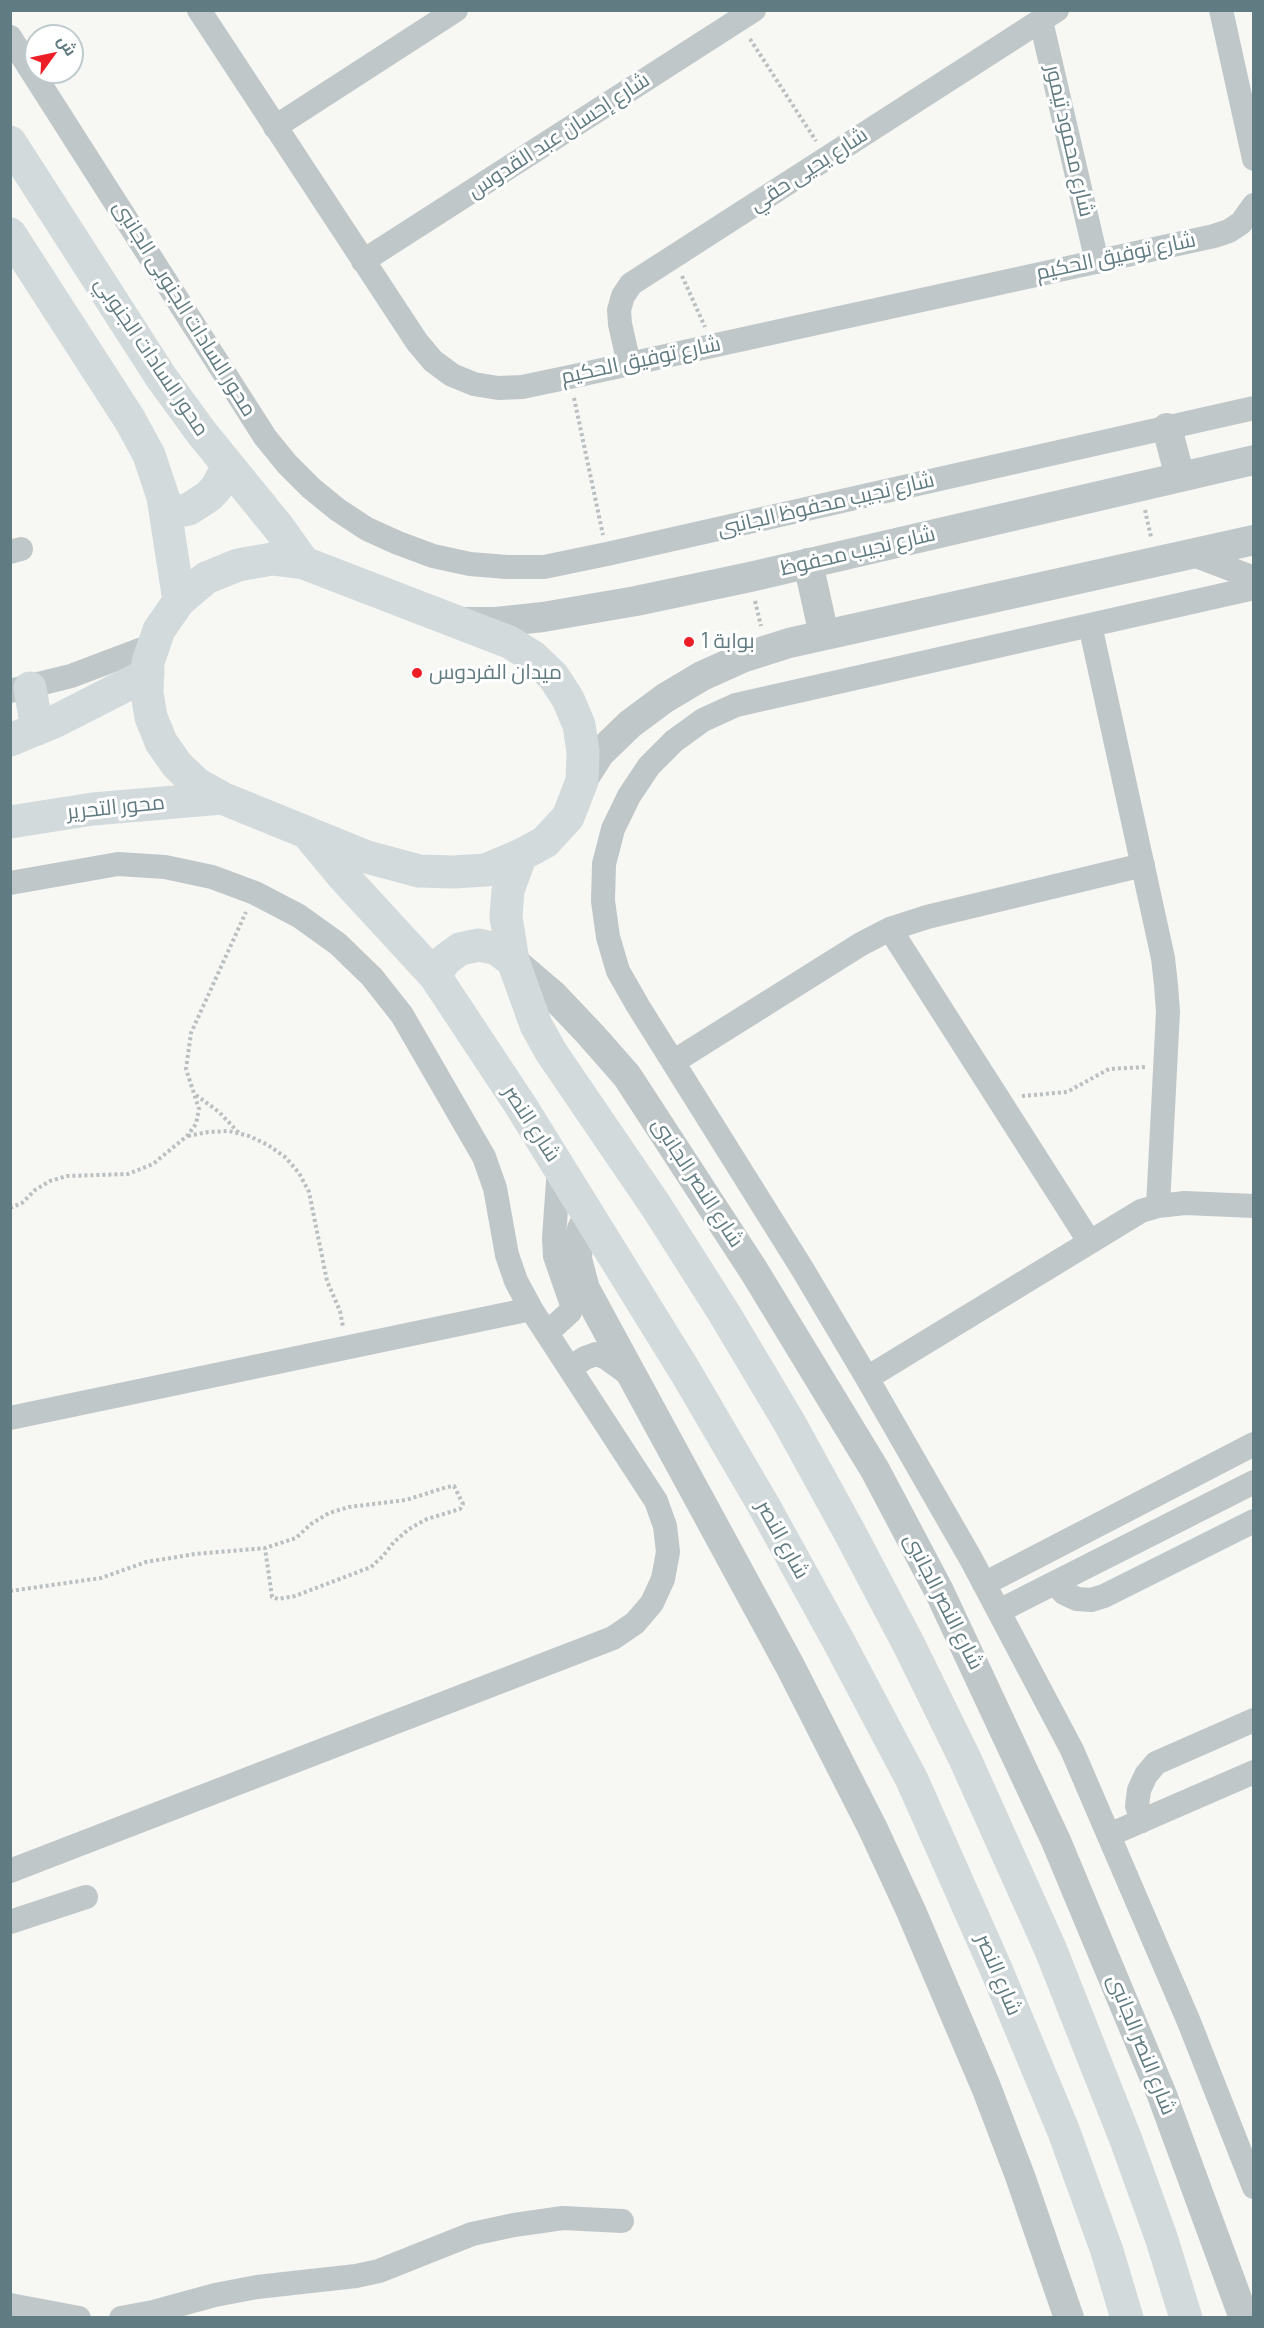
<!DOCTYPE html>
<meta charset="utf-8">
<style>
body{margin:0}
#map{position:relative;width:1264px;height:2328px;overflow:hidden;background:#f7f7f4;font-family:Manrope,Cairo,sans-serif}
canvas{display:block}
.frame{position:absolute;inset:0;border:12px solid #607b81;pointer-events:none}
.north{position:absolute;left:24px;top:24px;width:60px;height:60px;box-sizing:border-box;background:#fff;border:2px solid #bfcacd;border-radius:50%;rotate:57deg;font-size:16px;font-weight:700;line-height:24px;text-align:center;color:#607b81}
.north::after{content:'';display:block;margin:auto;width:21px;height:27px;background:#ed1e25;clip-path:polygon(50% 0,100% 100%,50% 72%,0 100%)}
</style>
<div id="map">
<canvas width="1264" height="2328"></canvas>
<div class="frame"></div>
<div class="north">ش</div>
</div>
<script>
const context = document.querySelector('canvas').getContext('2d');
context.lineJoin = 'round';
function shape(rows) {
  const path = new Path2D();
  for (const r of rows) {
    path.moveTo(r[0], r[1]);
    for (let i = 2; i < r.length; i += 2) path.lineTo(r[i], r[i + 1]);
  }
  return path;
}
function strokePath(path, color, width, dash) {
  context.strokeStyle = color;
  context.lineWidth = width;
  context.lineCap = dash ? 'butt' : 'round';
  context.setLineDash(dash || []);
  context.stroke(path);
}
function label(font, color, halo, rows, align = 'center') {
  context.font = font + ' Manrope,Cairo,sans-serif';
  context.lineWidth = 6;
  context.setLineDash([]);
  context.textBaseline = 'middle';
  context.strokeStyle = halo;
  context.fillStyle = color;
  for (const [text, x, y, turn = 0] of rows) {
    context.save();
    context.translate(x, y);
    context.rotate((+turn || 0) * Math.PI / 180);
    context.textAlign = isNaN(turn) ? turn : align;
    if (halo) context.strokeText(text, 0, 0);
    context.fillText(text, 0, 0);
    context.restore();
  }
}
strokePath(shape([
 [750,39,816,141],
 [682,276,705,327],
 [574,398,603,535],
 [1145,510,1151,537],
 [755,601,761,626],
 [196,1095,219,1112,239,1133],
 [1022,1096,1067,1092,1109,1069,1146,1067],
 [188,1136,208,1132,229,1131,249,1136,268,1145,285,1157,299,1173,309,1192,327,1281,340,1311,343,1327],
 [10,1208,22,1203,35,1190,50,1181,67,1176,128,1174,153,1164,187,1136,196,1124,199,1109,186,1069,191,1033,246,912],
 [10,1591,101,1578,146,1562,195,1554,265,1548,296,1538,311,1524,329,1513,349,1507,406,1500,447,1487,454,1486,463,1504,460,1509,427,1519,409,1529,394,1542,383,1556,371,1567,295,1596,278,1599,272,1597,265,1548]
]), '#babfc0', 4, [3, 3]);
strokePath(shape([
 [199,10,417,342,433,361,452,375,474,384,498,388,522,387,570,377,1214,236,1229,231,1241,223,1254,205],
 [1221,10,1254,159],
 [1041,21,1097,262],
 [10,37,265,437,287,464,311,488,338,510,367,529,398,543,433,556,470,564,507,567,544,567,607,554,1254,408],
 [275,127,456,10],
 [363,261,754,10],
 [629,364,620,324,619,310,623,296,631,284,1057,10],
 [10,552,21,549],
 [1191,554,1254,578],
 [1254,588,736,705,703,720,674,741,649,766,629,796,613,829,604,864,603,901,608,937,618,971,638,1006,803,1270,867,1378,971,1559,1072,1750,1189,2022,1254,2187],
 [1090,625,1163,958,1166,985,1168,1012,1158,1206],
 [10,691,71,676,153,645],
 [10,883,118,864,165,867,212,877,255,893,299,916,338,944,372,977,402,1015,484,1157,495,1188,507,1255,516,1281,531,1309,656,1501,665,1526,668,1552,663,1579,652,1603,635,1623,613,1638,10,1871],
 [890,929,1089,1241],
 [673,1062,861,944,890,929,927,917,1143,865],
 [547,1333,570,1312,572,1305,555,1256,554,1238,559,1167],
 [570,1368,585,1358,596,1354,605,1357,630,1375],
 [867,1378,1141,1211,1158,1206,1185,1203,1254,1206],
 [10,1418,531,1309],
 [1055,1583,1064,1593,1077,1599,1091,1600,1104,1596,1254,1521],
 [984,1584,1254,1444],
 [999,1611,1254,1482],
 [1142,1821,1137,1806,1139,1790,1146,1775,1156,1763,1254,1720],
 [1109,1835,1254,1772],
 [10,1922,86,1897],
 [10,2305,79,2318],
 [121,2318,153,2312,215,2295,257,2287,356,2276,379,2271,472,2234,514,2225,563,2218,622,2221]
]), '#c0c7c9', 24);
strokePath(shape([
 [1167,428,1180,477],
 [808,563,824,635],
 [461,622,496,622,543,617,636,601,750,577,1254,460],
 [582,781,600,753,630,724,665,698,702,676,742,658,789,643,1254,540],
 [513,961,554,996,591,1035,627,1076,754,1271,875,1470,939,1591,1056,1841,1162,2095,1244,2318],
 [589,1215,582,1229,578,1244,577,1259,585,1289,790,1666,873,1829,911,1911,986,2087,1020,2176,1069,2318]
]), '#c0c7c9', 30);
strokePath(shape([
 [10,142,161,377,201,432,279,528,304,563],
 [10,234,130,420,149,455,163,497,179,601],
 [166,514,189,509,209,496,217,487,228,466],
 [272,559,304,563,509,642,532,656,553,676,568,699,579,725,583,752,582,781,568,817,545,842,521,855,486,870,453,872,419,871,367,857,222,798,197,784,177,765,161,742,151,717,147,693,148,662,159,630,179,601,206,578,238,565,272,559],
 [30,688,37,729],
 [10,740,54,722,148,674],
 [10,822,93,809,222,798],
 [308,834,342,875,435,976,521,1106,685,1371,764,1506,839,1642,912,1780,996,1969,1064,2132,1107,2251,1127,2318],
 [521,855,508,890,506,917,513,961,536,1025,551,1052,656,1206,724,1313,789,1422,850,1533,909,1645,965,1759,1050,1948,1126,2140,1161,2237,1186,2318],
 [435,976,445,960,460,949,479,945,497,949,513,961]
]), '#d2dadc', 33);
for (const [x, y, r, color] of [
 [689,642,6,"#ed1e25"],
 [417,673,6,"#ed1e25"]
]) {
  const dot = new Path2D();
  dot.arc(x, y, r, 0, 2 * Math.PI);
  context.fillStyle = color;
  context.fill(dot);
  strokePath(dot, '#fff', 2);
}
label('21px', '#607b81', '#fff', [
 ["شارع إحسان عبد القدوس",559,136,-33],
 ["شارع محمود تيمور",1069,141,77],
 ["شارع يحيى حقي",809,170,-33],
 ["شارع توفيق الحكيم",1116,257,-12],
 ["محور السادات الجنوبى الجانبى",184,309,58],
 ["محور السادات الجنوبي",151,357,56],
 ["شارع توفيق الحكيم",641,361,-12],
 ["شارع نجيب محفوظ الجانبى",826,505,-13],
 ["شارع نجيب محفوظ",858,552,-13],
 ["محور التحرير",116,808,-6],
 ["شارع النصر",531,1124,57],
 ["شارع النصر الجانبى",697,1183,57],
 ["شارع النصر",782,1540,61],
 ["شارع النصر الجانبى",943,1602,63],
 ["شارع النصر",998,1975,67],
 ["شارع النصر الجانبى",1141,2045,68]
]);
label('21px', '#607b81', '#fff', [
 ["بوابة 1",701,642],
 ["ميدان الفردوس",429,673]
], 'left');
</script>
